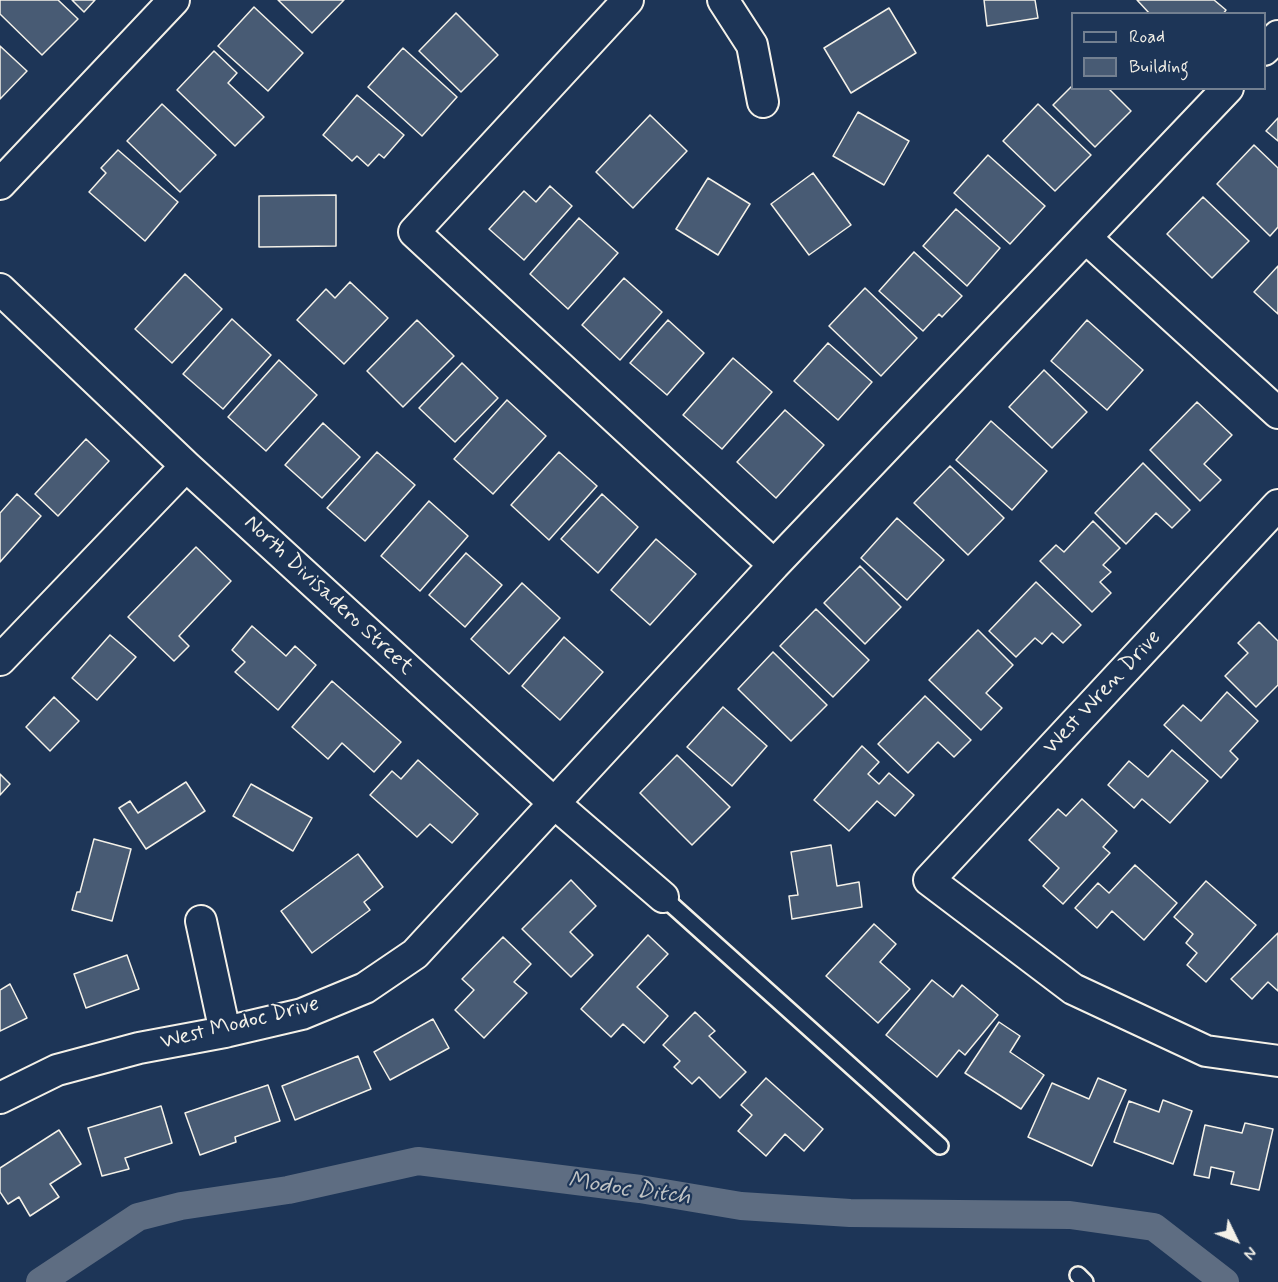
<!DOCTYPE html>
<style>
body{margin:0}
#map{position:relative;width:1278px;height:1282px;overflow:hidden;background:#1d3557;font-family:Mynerve,sans-serif}
canvas{display:block}
.legend{position:absolute;left:1071px;top:12px;width:195px;height:78px;box-sizing:border-box;background:#1d3557;border:2px solid #738091;margin:0;padding:8px 10px;list-style:none;font-size:18px;color:#f4f1e8}
.legend li{display:flex;align-items:center;gap:12px;height:30px}
.legend b{width:30px;border:2px solid #738091}
.north{position:absolute;left:1206px;top:1210px;width:60px;height:60px;-webkit-text-stroke:4px #1d3557;paint-order:stroke;rotate:133deg;font-size:16px;font-weight:700;line-height:24px;text-align:center;color:#f4f1e8}
.north::after{content:'';display:block;margin:auto;width:21px;height:27px;background:#f4f1e8;clip-path:polygon(50% 0,100% 100%,50% 72%,0 100%)}
</style>
<div id="map">
<canvas width="1278" height="1282"></canvas>
<ul class="legend">
<li><b style="height:8px;background:#1d3557"></b>Road</li>
<li><b style="height:16px;background:#485b74"></b>Building</li>
</ul>
<div class="north">N</div>
</div>
<script>
const context = document.querySelector('canvas').getContext('2d');
context.lineJoin = 'round';
function shape(rows) {
  const path = new Path2D();
  for (const r of rows) {
    path.moveTo(r[0], r[1]);
    for (let i = 2; i < r.length; i += 2) path.lineTo(r[i], r[i + 1]);
  }
  return path;
}
function strokePath(path, color, width, dash) {
  context.strokeStyle = color;
  context.lineWidth = width;
  context.lineCap = dash ? 'butt' : 'round';
  context.setLineDash(dash || []);
  context.stroke(path);
}
function fill(path, color) {
  context.fillStyle = color;
  context.fill(path, 'evenodd');
}
function label(font, color, halo, rows, align = 'center') {
  context.font = font + ' Mynerve,sans-serif';
  context.lineWidth = 4.5;
  context.setLineDash([]);
  context.textBaseline = 'middle';
  context.strokeStyle = halo;
  context.fillStyle = color;
  for (const [text, x, y, turn = 0] of rows) {
    context.save();
    context.translate(x, y);
    context.rotate((+turn || 0) * Math.PI / 180);
    context.textAlign = isNaN(turn) ? turn : align;
    if (halo) context.strokeText(text, 0, 0);
    context.fillText(text, 0, 0);
    context.restore();
  }
}
strokePath(shape([
 [40,1282,138,1217,181,1206,288,1190,418,1161,640,1189,741,1206,850,1213,1070,1215,1154,1227,1225,1282]
]), '#5e6d82', 28);
const building = shape([
 [0,0,58,0,78,19,42,55,0,14,0,0],
 [72,0,95,0,84,12,72,0],
 [278,0,344,0,312,33,278,0],
 [984,0,1035,0,1038,18,987,26,984,0],
 [1137,0,1214,0,1226,10,1223,14,1150,14,1137,0],
 [254,7,303,53,268,91,218,46,254,7],
 [889,8,916,53,851,93,824,48,889,8],
 [456,13,498,55,461,92,419,51,456,13],
 [0,46,27,71,0,99,0,46],
 [403,48,457,97,422,136,368,87,403,48],
 [214,51,237,73,228,83,264,117,235,146,177,90,214,51],
 [1072,86,1072,88,1108,88,1131,111,1095,147,1053,105,1072,86],
 [357,95,404,135,384,158,379,154,368,166,357,156,352,161,323,135,357,95],
 [162,104,216,155,180,192,127,141,162,104],
 [1038,104,1091,155,1055,191,1003,141,1038,104],
 [858,112,909,141,884,185,833,156,858,112],
 [650,115,687,151,633,208,596,172,650,115],
 [1278,118,1278,141,1266,131,1278,118],
 [1254,145,1278,168,1278,227,1270,236,1217,184,1254,145],
 [118,150,178,202,145,241,89,192,106,173,101,168,118,150],
 [988,155,1045,206,1010,244,954,193,988,155],
 [813,173,851,225,809,255,771,204,813,173],
 [708,178,750,204,718,255,676,229,708,178],
 [550,186,572,206,524,260,489,229,524,191,536,202,550,186],
 [336,195,336,246,259,247,259,196,336,195],
 [1203,197,1249,241,1212,278,1167,234,1203,197],
 [956,209,1000,248,967,286,923,246,956,209],
 [579,218,618,253,568,309,530,274,579,218],
 [914,252,962,296,942,317,939,314,923,331,879,291,914,252],
 [1278,266,1278,314,1254,292,1278,266],
 [185,274,222,309,172,363,135,329,185,274],
 [624,278,662,312,620,360,582,325,624,278],
 [350,282,388,318,344,364,297,320,326,289,335,298,350,282],
 [865,288,917,338,881,376,829,326,865,288],
 [232,319,271,355,223,409,183,374,232,319],
 [417,320,454,356,403,407,367,371,417,320],
 [668,320,704,353,667,395,630,363,668,320],
 [1087,320,1143,370,1107,410,1051,361,1087,320],
 [828,343,872,382,838,420,794,381,828,343],
 [733,358,772,392,722,449,683,415,733,358],
 [279,360,317,395,266,451,228,417,279,360],
 [462,363,498,398,455,442,419,408,462,363],
 [1044,370,1087,412,1052,448,1009,407,1044,370],
 [507,400,546,436,493,494,454,459,507,400],
 [1197,402,1232,435,1204,464,1221,480,1200,501,1150,450,1197,402],
 [785,410,824,445,776,498,737,462,785,410],
 [991,421,1047,471,1012,510,956,460,991,421],
 [323,423,360,457,322,498,285,465,323,423],
 [86,439,109,461,58,516,35,494,86,439],
 [377,452,415,485,365,541,327,508,377,452],
 [559,452,597,486,549,540,511,505,559,452],
 [1143,463,1190,510,1172,528,1156,513,1126,544,1095,513,1143,463],
 [950,466,1004,518,968,555,914,503,950,466],
 [17,494,41,516,0,562,0,513,17,494],
 [602,494,638,527,598,573,561,539,602,494],
 [429,501,468,536,420,591,381,556,429,501],
 [897,518,944,560,907,600,861,558,897,518],
 [1093,521,1120,548,1103,565,1111,572,1100,582,1111,593,1092,612,1040,561,1056,545,1064,552,1093,521],
 [656,539,696,574,650,625,611,590,656,539],
 [196,547,231,581,179,636,189,646,174,661,128,617,196,547],
 [466,553,502,585,465,627,429,595,466,553],
 [860,566,901,607,865,644,824,603,860,566],
 [1036,582,1081,625,1063,643,1052,633,1042,644,1035,638,1016,657,989,631,1036,582],
 [522,583,560,618,509,674,471,639,522,583],
 [816,609,869,660,833,697,780,646,816,609],
 [1259,622,1278,641,1278,685,1256,707,1225,676,1248,653,1238,643,1259,622],
 [252,626,286,656,295,646,316,665,278,710,235,672,245,662,232,650,252,626],
 [978,630,1013,665,986,693,1002,708,981,730,929,680,978,630],
 [110,635,136,657,97,700,72,678,110,635],
 [564,637,603,672,560,720,522,686,564,637],
 [773,652,827,705,791,741,738,689,773,652],
 [332,681,401,742,374,772,342,743,328,759,292,727,332,681],
 [1227,692,1258,721,1230,751,1238,759,1221,778,1164,725,1183,705,1201,721,1227,692],
 [925,696,971,740,954,757,938,742,908,773,878,744,925,696],
 [54,697,79,721,50,751,26,727,54,697],
 [723,707,767,746,732,786,687,747,723,707],
 [862,746,879,762,868,774,879,784,889,773,914,795,895,816,877,801,849,831,814,800,862,746],
 [1172,750,1208,781,1170,823,1142,799,1134,808,1108,785,1129,761,1148,777,1172,750],
 [677,755,730,807,692,845,640,793,677,755],
 [418,760,478,814,452,843,430,824,417,837,370,795,392,771,401,779,418,760],
 [0,774,10,784,0,795,0,774],
 [186,782,205,811,146,849,119,808,130,801,138,813,186,782],
 [251,784,312,818,293,851,233,816,251,784],
 [1082,799,1117,831,1103,847,1110,853,1063,904,1043,886,1059,868,1029,840,1058,809,1066,816,1082,799],
 [94,839,131,849,112,921,72,910,77,892,80,892,94,839],
 [831,845,837,886,859,882,862,907,792,919,789,896,798,895,791,852,831,845],
 [358,854,383,887,364,902,370,910,312,953,281,911,358,854],
 [1135,865,1177,903,1144,940,1112,911,1097,928,1075,908,1098,883,1109,893,1135,865],
 [571,880,596,906,570,932,593,955,571,977,522,929,571,880],
 [1206,881,1256,925,1206,982,1187,965,1197,953,1186,943,1193,934,1174,917,1206,881],
 [874,924,896,944,880,962,910,989,878,1023,826,976,874,924],
 [1278,933,1278,991,1268,982,1252,999,1231,979,1278,933],
 [648,935,668,954,637,987,668,1016,644,1043,623,1024,611,1037,581,1009,648,935],
 [503,937,531,964,514,982,527,993,484,1038,455,1010,474,990,462,979,503,937],
 [127,955,139,989,86,1008,74,974,127,955],
 [932,980,953,997,962,985,998,1015,965,1055,959,1050,937,1077,886,1035,932,980],
 [10,984,27,1018,0,1031,0,990,10,984],
 [695,1012,715,1031,709,1036,746,1072,720,1098,699,1077,692,1084,674,1067,680,1061,663,1045,695,1012],
 [433,1019,449,1048,390,1080,374,1052,433,1019],
 [999,1022,1020,1036,1010,1052,1044,1075,1021,1109,965,1073,999,1022],
 [358,1056,371,1089,295,1120,282,1086,358,1056],
 [766,1078,823,1129,804,1151,785,1134,766,1156,738,1131,752,1115,741,1105,766,1078],
 [1098,1078,1126,1090,1092,1166,1028,1137,1052,1083,1089,1099,1098,1078],
 [268,1085,280,1121,235,1137,236,1142,200,1155,185,1113,268,1085],
 [1163,1100,1192,1111,1173,1164,1114,1142,1129,1101,1159,1112,1163,1100],
 [161,1106,172,1143,125,1158,129,1169,102,1176,88,1128,161,1106],
 [1245,1123,1273,1129,1259,1190,1231,1184,1234,1172,1211,1167,1209,1178,1194,1175,1205,1125,1242,1133,1245,1123],
 [59,1130,81,1164,50,1184,59,1197,30,1216,19,1197,8,1204,0,1192,0,1168,59,1130]
]);
fill(building, '#485b74');
strokePath(building, '#f4f1e8', 1.5);
const lane = shape([
 [663,897,940,1146],
 [1078,1275,1085,1282]
]);
const street = shape([
 [723,0,752,45,763,102],
 [1264,50,1278,36],
 [0,184,174,0],
 [1086,238,1278,413],
 [0,289,186,466,554,803,663,897],
 [1278,505,929,880,1073,989,1206,1051,1278,1061],
 [774,565,1228,88],
 [0,660,186,466],
 [201,921,225,1032],
 [0,1098,57,1070,139,1048,225,1032,302,1014,365,988,415,954,774,565,414,232,628,0]
]);
strokePath(lane, '#f4f1e8', 20);
strokePath(street, '#f4f1e8', 34);
strokePath(lane, '#1d3557', 15);
strokePath(street, '#1d3557', 30);
label('22px', '#f4f1e8', '#1d3557', [
 ["North Divisadero Street",328,596,43],
 ["West Wren Drive",1103,693,-47],
 ["West Modoc Drive",240,1024,-14]
]);
label('italic 24px', '#c0c3c4', '#1d3557', [
 ["Modoc Ditch",629,1190,8]
]);
</script>
